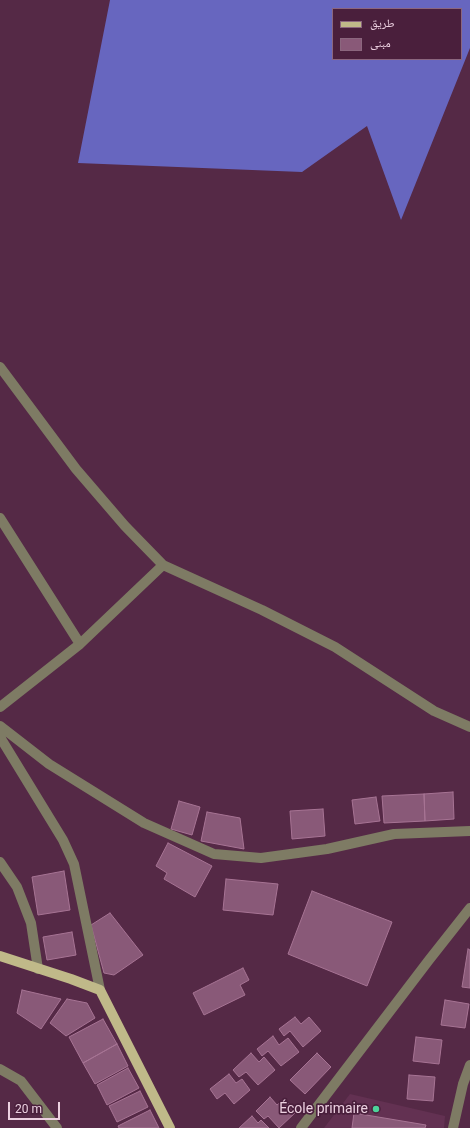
<!DOCTYPE html>
<meta charset="utf-8">
<style>
body{margin:0}
#map{position:relative;width:470px;height:1128px;overflow:hidden;background:#552946;font-family:Roboto,"Noto Naskh Arabic",sans-serif}
canvas{display:block}
.legend{position:absolute;left:332px;top:8px;width:130px;height:52px;box-sizing:border-box;background:#4a1f3c;border:1px solid #8b667e;margin:0;padding:5px 7px;list-style:none;font-size:12px;color:#ecd0e0}
.legend li{display:flex;align-items:center;gap:8px;height:20px}
.legend b{width:20px;border:1px solid #8b667e}
.scale{position:absolute;left:8px;top:1102px;width:52px;height:18px;box-sizing:border-box;border:2px solid #ecd0e0;border-top:0;padding-left:5px;font-size:12px;line-height:14px;white-space:nowrap;color:#ecd0e0;-webkit-text-stroke:3px #4a1f3c;paint-order:stroke}
</style>
<div id="map">
<canvas width="470" height="1128"></canvas>
<ul class="legend">
<li><b style="height:5px;background:#c0b989"></b>طريق</li>
<li><b style="height:11px;background:#895978"></b>مبنى</li>
</ul>
<div class="scale">20 m</div>
</div>
<script>
const context = document.querySelector('canvas').getContext('2d');
context.lineJoin = 'round';
function fill(path, color) {
  context.fillStyle = color;
  context.fill(path, 'evenodd');
}
function shape(rows) {
  const path = new Path2D();
  for (const r of rows) {
    path.moveTo(r[0], r[1]);
    for (let i = 2; i < r.length; i += 2) path.lineTo(r[i], r[i + 1]);
  }
  return path;
}
function strokePath(path, color, width, dash) {
  context.strokeStyle = color;
  context.lineWidth = width;
  context.lineCap = dash ? 'butt' : 'round';
  context.setLineDash(dash || []);
  context.stroke(path);
}
function label(font, color, halo, rows, align = 'center') {
  context.font = font + ' Roboto,sans-serif';
  context.lineWidth = 3.5;
  context.setLineDash([]);
  context.textBaseline = 'middle';
  context.strokeStyle = halo;
  context.fillStyle = color;
  for (const [text, x, y, turn = 0] of rows) {
    context.save();
    context.translate(x, y);
    context.rotate((+turn || 0) * Math.PI / 180);
    context.textAlign = isNaN(turn) ? turn : align;
    if (halo) context.strokeText(text, 0, 0);
    context.fillText(text, 0, 0);
    context.restore();
  }
}
fill(shape([
 [350,1094,445,1116,444,1128,324,1128]
]), '#633152');
fill(shape([
 [110,0,470,0,470,48,401,220,367,126,302,172,78,163],
 [333,9,461,9,461,59,333,59]
]), '#6766bf');
const building = shape([
 [453,792,454,819,425,821,424,794,453,792],
 [424,794,425,821,384,823,382,796,424,794],
 [376,797,380,821,355,824,352,800,376,797],
 [179,801,200,807,192,835,171,829,179,801],
 [323,809,325,836,292,839,290,811,323,809],
 [207,812,240,818,244,849,201,841,207,812],
 [168,843,212,866,195,897,164,879,167,873,156,866,168,843],
 [64,871,70,910,38,915,32,877,64,871],
 [226,879,278,884,273,915,223,910,226,879],
 [312,891,392,922,367,986,288,954,312,891],
 [110,913,143,955,114,975,104,973,91,925,110,913],
 [72,932,76,955,47,960,43,937,72,932],
 [468,949,470,950,470,988,462,987,468,949],
 [243,968,249,980,240,985,245,995,204,1015,193,993,243,968],
 [22,990,61,999,41,1029,17,1013,22,990],
 [67,999,87,1003,95,1018,66,1036,50,1023,67,999],
 [445,1000,469,1004,465,1028,441,1025,445,1000],
 [295,1017,301,1024,309,1017,321,1031,303,1047,290,1031,284,1036,279,1029,295,1017],
 [103,1019,117,1044,83,1063,69,1037,103,1019],
 [273,1036,279,1045,288,1038,299,1052,281,1066,268,1051,262,1056,257,1049,273,1036],
 [416,1037,442,1040,439,1064,413,1061,416,1037],
 [117,1044,128,1066,95,1084,83,1063,117,1044],
 [251,1053,259,1062,264,1057,275,1070,258,1085,246,1072,239,1077,233,1070,251,1053],
 [317,1053,331,1067,305,1094,290,1080,317,1053],
 [128,1068,139,1088,107,1105,97,1085,128,1068],
 [229,1074,236,1083,242,1079,250,1090,234,1104,225,1093,217,1099,210,1089,229,1074],
 [409,1075,435,1077,433,1101,407,1099,409,1075],
 [140,1091,148,1107,117,1122,109,1106,140,1091],
 [270,1097,277,1105,284,1099,296,1112,279,1128,268,1116,264,1119,256,1111,270,1097],
 [150,1110,159,1128,119,1128,118,1126,150,1110],
 [354,1113,426,1125,425,1128,352,1128,354,1113],
 [252,1116,258,1123,261,1120,269,1128,239,1128,252,1116]
]);
fill(building, '#895978');
strokePath(building, '#a77494', 1);
strokePath(shape([
 [0,367,76,469,125,526,163,565,262,610,335,647,434,711,470,727],
 [0,518,80,644],
 [0,707,80,644,163,565],
 [0,726,49,764,144,823,214,854,261,858,327,849,394,834,470,831],
 [0,737,63,840,74,864,100,990],
 [0,862,17,887,31,923,38,969],
 [0,1069,21,1081,57,1128],
 [301,1128,429,960,470,908],
 [453,1128,463,1084,470,1065]
]), '#7e7b64', 10);
strokePath(shape([
 [0,956,71,979,100,990,170,1128]
]), '#c0b989', 10);
for (const [x, y, r, color] of [
 [376,1109,4,"#4dd39a"]
]) {
  const dot = new Path2D();
  dot.arc(x, y, r, 0, 2 * Math.PI);
  context.fillStyle = color;
  context.fill(dot);
  strokePath(dot, '#4a1f3c', 1.5);
}
label('14px', '#ecd0e0', '#4a1f3c', [
 ["École primaire",368,1109]
], 'right');
</script>
